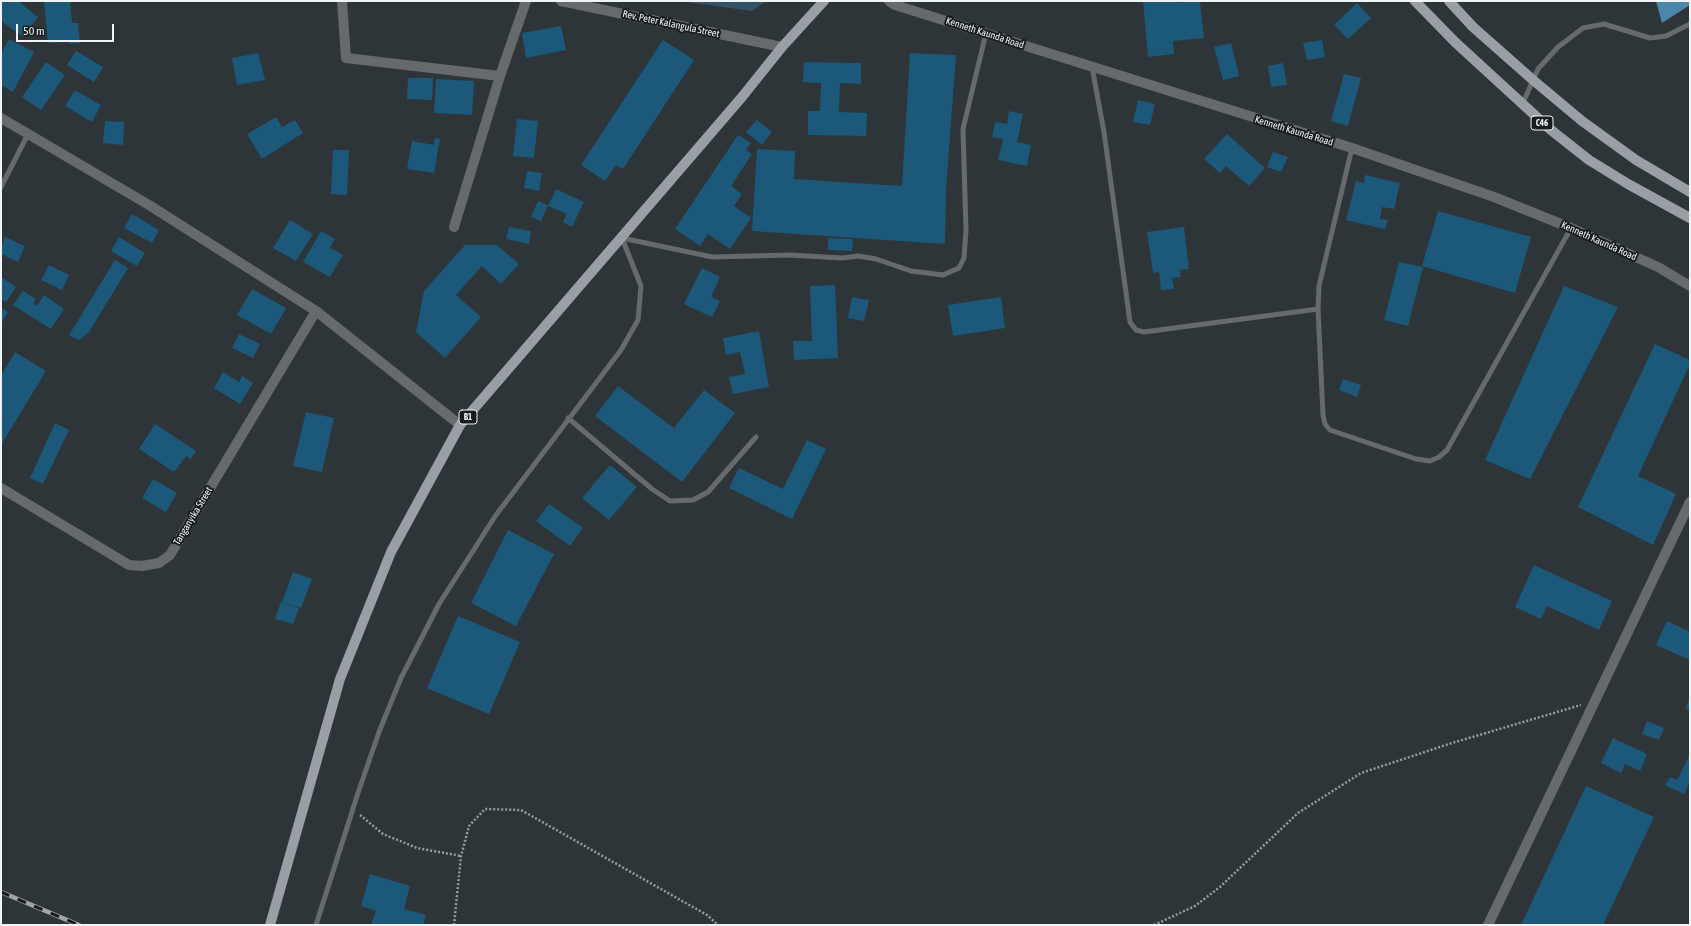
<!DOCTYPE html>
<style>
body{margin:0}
#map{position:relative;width:1691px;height:926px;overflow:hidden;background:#2e3539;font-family:"Asap Condensed",sans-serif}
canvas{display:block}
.frame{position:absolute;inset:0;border:2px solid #eff4f6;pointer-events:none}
.scale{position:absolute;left:16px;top:24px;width:98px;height:18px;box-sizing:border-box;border:2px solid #eff4f6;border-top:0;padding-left:5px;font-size:12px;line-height:14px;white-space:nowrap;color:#eff4f6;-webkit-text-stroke:3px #191c1e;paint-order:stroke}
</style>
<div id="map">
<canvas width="1691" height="926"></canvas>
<div class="frame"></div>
<div class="scale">50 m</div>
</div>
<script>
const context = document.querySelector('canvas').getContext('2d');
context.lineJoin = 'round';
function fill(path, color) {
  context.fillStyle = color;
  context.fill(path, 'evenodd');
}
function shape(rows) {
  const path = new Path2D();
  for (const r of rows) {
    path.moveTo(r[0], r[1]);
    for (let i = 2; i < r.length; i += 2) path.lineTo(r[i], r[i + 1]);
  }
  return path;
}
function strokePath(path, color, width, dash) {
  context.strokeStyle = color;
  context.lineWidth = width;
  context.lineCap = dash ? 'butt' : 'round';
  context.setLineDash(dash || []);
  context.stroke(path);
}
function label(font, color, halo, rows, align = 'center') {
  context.font = font + ' "Asap Condensed",sans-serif';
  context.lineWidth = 4;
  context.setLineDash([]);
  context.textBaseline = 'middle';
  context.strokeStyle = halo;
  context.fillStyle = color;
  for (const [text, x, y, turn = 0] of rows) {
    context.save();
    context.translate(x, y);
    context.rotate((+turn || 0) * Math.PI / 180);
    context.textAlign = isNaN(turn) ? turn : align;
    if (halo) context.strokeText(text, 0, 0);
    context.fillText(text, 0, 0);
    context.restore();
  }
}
fill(shape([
 [681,1,766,1,752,11]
]), '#345367');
fill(shape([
 [1656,1,1690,1,1690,5,1662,23]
]), '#4c86aa');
fill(shape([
 [1,1,18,1,38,17,23,37,1,21],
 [44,1,70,1,72,23,78,23,80,43,69,44,69,42,48,43],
 [1143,1,1175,1,1175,3,1200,1,1204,38,1173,41,1174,54,1148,57],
 [1357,3,1371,18,1348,39,1334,25],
 [561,26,566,50,526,58,522,33],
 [9,39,34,52,13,92,1,85,1,54],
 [663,40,694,60,623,169,616,165,605,181,581,165],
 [1322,40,1325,57,1307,60,1303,43],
 [1231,43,1239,76,1223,80,1214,47],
 [76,51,103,67,94,82,67,65],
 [258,53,265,80,237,85,232,58],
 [910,53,956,55,946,189,945,244,752,231,757,149,795,151,794,179,902,186],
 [46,62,65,75,41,110,22,97],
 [804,62,861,63,861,84,840,83,839,112,867,113,866,136,808,135,808,111,820,111,821,83,803,82],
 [1283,63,1287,85,1271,87,1268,66],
 [1344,74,1361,78,1348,126,1331,121],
 [408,78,433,78,432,100,407,99],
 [436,79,474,81,472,115,434,113],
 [75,90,101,105,92,122,65,106],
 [1138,100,1155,104,1150,125,1133,122],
 [1009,111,1023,114,1017,142,1031,145,1027,166,998,160,1003,139,992,137,995,122,1007,124],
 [276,117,282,127,295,120,303,133,262,159,247,134],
 [517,119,538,121,534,158,513,156],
 [757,120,772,132,762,145,746,132],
 [105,121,124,122,123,145,103,143],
 [1227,134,1265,168,1249,186,1226,166,1220,173,1204,159],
 [738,135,751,143,746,150,752,154,731,186,742,194,734,206,751,218,730,249,708,234,700,246,675,229],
 [435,138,440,139,434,173,407,169,412,141,434,145],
 [333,150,349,150,347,195,331,194],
 [1273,152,1288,157,1281,172,1267,167],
 [527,171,542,173,539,191,524,188],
 [1365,175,1400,183,1394,209,1382,207,1380,219,1388,220,1385,229,1346,220,1356,181,1364,183],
 [556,189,584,202,572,227,563,222,567,214,548,206],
 [538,201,548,205,541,221,531,217],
 [1438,211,1531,237,1515,293,1422,266],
 [132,214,159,230,152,243,124,228],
 [290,220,313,234,296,261,273,248],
 [509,227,531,231,529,244,506,239],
 [1184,227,1189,269,1180,270,1181,277,1172,278,1174,289,1161,290,1159,272,1153,273,1147,232],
 [321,231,335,239,330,248,343,255,330,277,303,262],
 [5,237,25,246,18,262,1,254,1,246],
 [119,237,145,253,137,266,111,251],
 [828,238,853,239,852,251,828,250],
 [465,245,497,245,519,264,501,284,482,266,456,295,481,317,445,358,416,332,424,291],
 [115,260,128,268,89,332,79,340,69,335],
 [1399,262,1423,267,1408,326,1384,320],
 [49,265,69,275,62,290,41,280],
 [702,268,720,277,711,297,720,301,712,317,684,304],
 [1,277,16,287,6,302,1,299],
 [835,285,838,358,794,360,793,341,812,341,810,286],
 [1564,286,1618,307,1530,479,1485,460],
 [252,289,286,308,271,334,237,315],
 [23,291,36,299,33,303,37,306,44,295,64,309,51,329,13,305],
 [852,297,869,300,864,321,848,318],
 [1001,297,1005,328,953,336,948,305],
 [1,307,8,312,1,324],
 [759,331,769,387,733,394,729,377,745,374,740,352,726,355,723,338],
 [239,334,260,344,253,358,232,348],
 [1655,344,1690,360,1690,364,1638,476,1676,494,1653,545,1578,507],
 [15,352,46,371,1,445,1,376],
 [223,372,239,382,242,376,253,383,240,404,214,388],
 [1343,379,1361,385,1357,397,1339,390],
 [618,386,674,428,704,390,735,413,682,482,595,416],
 [306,412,334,418,322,472,293,466],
 [55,423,69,430,43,484,30,478],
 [155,424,196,451,191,459,186,456,174,472,139,449],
 [807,440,826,449,792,519,729,488,739,468,783,489],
 [610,465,637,487,609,520,582,498],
 [153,479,177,493,166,512,142,498],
 [549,504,583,528,570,546,536,521],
 [508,530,554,554,516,626,471,603],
 [1534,565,1612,601,1599,630,1547,606,1541,619,1515,607],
 [293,572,312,579,301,608,282,602],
 [281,602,299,608,293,624,275,619],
 [458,616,520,642,489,714,427,688],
 [1667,621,1690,632,1690,660,1656,645],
 [1690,699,1690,711,1685,708],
 [1647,721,1664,728,1659,740,1642,734],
 [1613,738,1647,754,1640,771,1625,764,1621,773,1601,763],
 [1690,754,1690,782,1684,794,1665,785,1670,777,1677,780],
 [1586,786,1654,817,1603,925,1521,925],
 [370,874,410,886,404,909,426,915,423,925,371,925,376,911,361,906]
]), '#1b5879');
strokePath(shape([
 [360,815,383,834,417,848,461,856],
 [454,925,461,856,469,826,485,809,521,810,707,915,718,925],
 [1154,925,1195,906,1220,887,1298,813,1361,773,1452,743,1581,705]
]), '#979da0', 2.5, [2, 2]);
strokePath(shape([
 [1092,67,1104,132,1130,322,1136,330,1144,332,1318,309],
 [1522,105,1538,69,1558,47,1583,28,1604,24,1650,38,1666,36,1690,24],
 [1352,148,1319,286,1318,309,1323,415,1325,424,1330,430,1416,459,1430,461,1439,457,1447,450,1571,228],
 [1,187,28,134],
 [622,238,712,257,790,255,842,258,858,256,876,259,911,271,943,275,959,268,964,258,966,230,963,129,986,33],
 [568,418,652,489,670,501,693,500,708,492,756,437],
 [316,925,358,793,379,732,401,678,439,604,496,515,621,350,638,320,641,286,622,238]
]), '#676a6c', 5);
strokePath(shape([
 [342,1,346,58,500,76],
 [561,1,782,47],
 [889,1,895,5,1352,148,1494,197,1571,228,1658,267,1690,286],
 [454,227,500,76,526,1],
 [1,488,129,565,142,566,159,563,170,555,316,311],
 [1488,925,1690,502]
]), '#676a6c', 10);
strokePath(shape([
 [1,118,149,205,316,311,460,425]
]), '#676a6c', 10);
strokePath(shape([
 [1415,1,1455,42,1551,130,1589,160,1628,184,1690,218],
 [1449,1,1473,27,1533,80,1582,121,1636,160,1690,192],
 [270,925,340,679,391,552,460,425,742,97,782,47,824,1]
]), '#999fa4', 10);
const rail = shape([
 [1,892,79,925]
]);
strokePath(rail, '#a0a5a8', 4.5);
strokePath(rail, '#191c1e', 3, [9]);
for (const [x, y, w] of [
 [1542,123,22],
 [468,417,18]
]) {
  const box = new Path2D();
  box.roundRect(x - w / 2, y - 7, w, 14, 3);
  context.fillStyle = '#191c1e';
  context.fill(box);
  strokePath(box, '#eff4f6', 1);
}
label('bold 9px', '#eff4f6', null, [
 ["C46",1542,123],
 ["B1",468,417]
]);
label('10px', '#eff4f6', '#191c1e', [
 ["Rev. Peter Kalangula Street",671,24,12],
 ["Kenneth Kaunda Road",985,33,18],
 ["Kenneth Kaunda Road",1294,131,17],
 ["Kenneth Kaunda Road",1599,241,24],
 ["Tanganyika Street",193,516,-59]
]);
</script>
